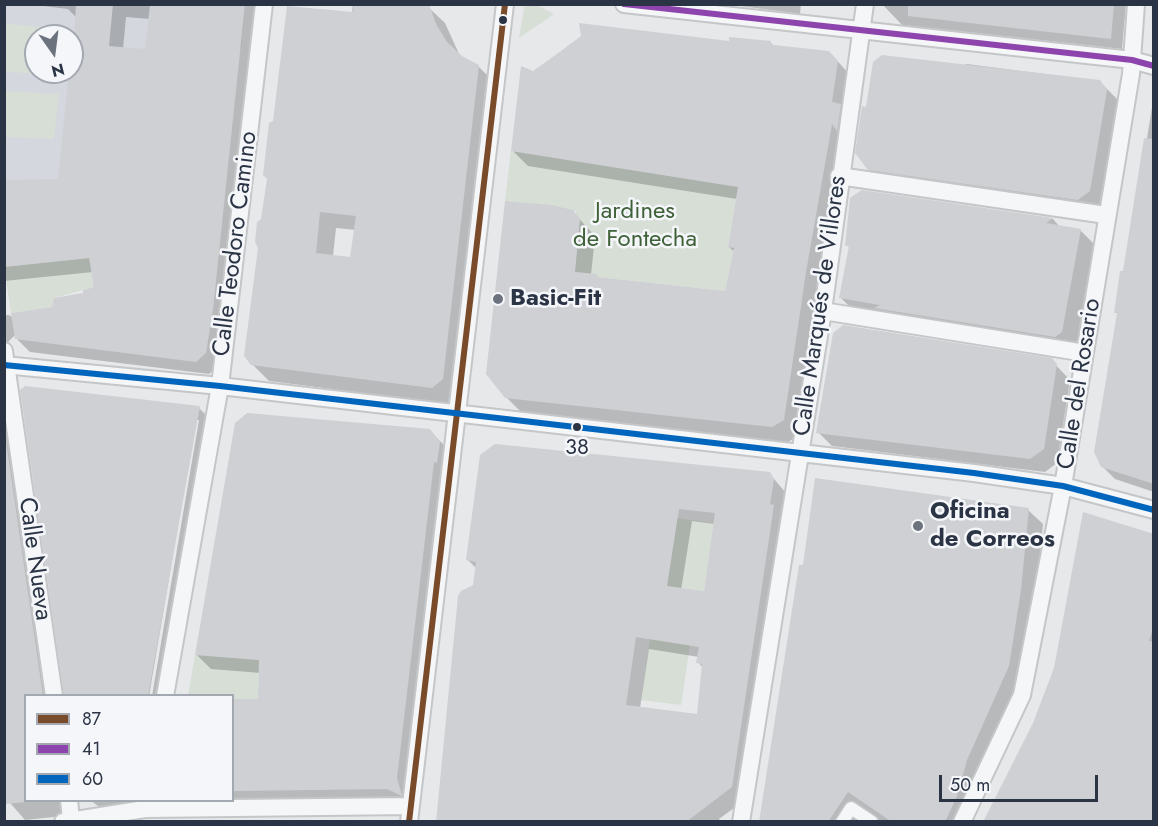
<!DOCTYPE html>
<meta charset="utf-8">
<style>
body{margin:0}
#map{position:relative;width:1158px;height:826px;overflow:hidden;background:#e6e8ea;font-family:Jost,sans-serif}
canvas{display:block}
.frame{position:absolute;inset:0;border:6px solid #2b3445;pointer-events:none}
.legend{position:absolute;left:24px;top:694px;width:210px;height:108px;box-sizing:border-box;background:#f4f6f9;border:2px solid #a4a8b1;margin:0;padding:8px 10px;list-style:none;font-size:18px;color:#2b3445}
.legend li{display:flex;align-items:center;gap:12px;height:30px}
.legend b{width:30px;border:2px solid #a4a8b1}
.north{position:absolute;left:24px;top:24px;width:60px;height:60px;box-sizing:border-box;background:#f4f6f9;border:2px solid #a4a8b1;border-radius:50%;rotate:166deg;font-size:16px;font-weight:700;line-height:24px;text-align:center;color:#2b3445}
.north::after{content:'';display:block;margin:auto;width:21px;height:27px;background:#6c737f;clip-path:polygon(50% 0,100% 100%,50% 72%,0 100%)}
.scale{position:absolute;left:939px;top:775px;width:159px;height:27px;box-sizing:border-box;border:3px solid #2b3445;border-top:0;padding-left:8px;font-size:18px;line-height:21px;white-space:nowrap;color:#2b3445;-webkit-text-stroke:4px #f4f6f9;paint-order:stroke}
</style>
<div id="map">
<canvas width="1158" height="826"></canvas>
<div class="frame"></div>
<ul class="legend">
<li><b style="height:8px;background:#7a4b2a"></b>87</li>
<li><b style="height:8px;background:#8e44ad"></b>41</li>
<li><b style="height:8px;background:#0065bd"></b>60</li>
</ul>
<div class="north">N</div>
<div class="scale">50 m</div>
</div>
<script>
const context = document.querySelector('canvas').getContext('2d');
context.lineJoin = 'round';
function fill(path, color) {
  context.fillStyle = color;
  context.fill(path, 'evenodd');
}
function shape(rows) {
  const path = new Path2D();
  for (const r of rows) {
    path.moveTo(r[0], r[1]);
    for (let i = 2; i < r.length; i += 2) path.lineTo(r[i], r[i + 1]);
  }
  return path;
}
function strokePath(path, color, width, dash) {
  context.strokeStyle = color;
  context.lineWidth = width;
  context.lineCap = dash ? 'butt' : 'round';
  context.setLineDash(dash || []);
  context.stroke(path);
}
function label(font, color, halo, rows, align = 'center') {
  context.font = font + ' Jost,sans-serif';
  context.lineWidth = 5;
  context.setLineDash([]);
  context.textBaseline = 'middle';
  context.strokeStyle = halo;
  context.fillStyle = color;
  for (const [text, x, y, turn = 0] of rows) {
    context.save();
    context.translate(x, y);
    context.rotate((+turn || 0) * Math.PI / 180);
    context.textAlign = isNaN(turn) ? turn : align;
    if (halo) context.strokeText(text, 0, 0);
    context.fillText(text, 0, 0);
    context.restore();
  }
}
fill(shape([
 [5,5,245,5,241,48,207,44,95,299,89,258,88,208,5,208],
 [36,36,72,36,72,72,36,72]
]), '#d4d7dd');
fill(shape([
 [525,4,537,5,554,14,519,38],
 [5,23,66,30,66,36,36,36,36,72,62,72,61,77,5,71],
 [4,91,59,94,54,139,5,137],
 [511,151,738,187,728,247,734,248,725,291,597,277,596,274,575,272,576,211,505,201],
 [89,258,94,287,54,298,52,307,11,313,4,267],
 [677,518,714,523,704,591,667,586],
 [650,639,690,645,681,705,641,700],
 [195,655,259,660,258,699,233,699,232,696,188,696]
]), '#d6ded6');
fill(shape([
 [27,4,256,4,259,8,219,366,209,374,30,352,17,339,16,334,4,346,4,315,9,315,13,318,53,308,95,289,93,272,4,281,4,181,59,181,77,18,68,9],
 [126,17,150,19,147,51,123,49],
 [353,4,428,7,445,23,460,56,478,66,494,82,459,395,449,404,269,381,252,364,263,220,275,122,352,13],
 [336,228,356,230,351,258,333,256],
 [726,4,801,4,800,14],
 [882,4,1126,4,1122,49,902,25],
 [730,42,770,42,774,46,829,52,853,78,799,436,788,442,522,413,506,397,572,211,595,236,591,275,600,279,726,293,735,252,729,247,737,199,528,166,513,151,533,73],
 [967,64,1099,81,1116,98,1123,108,1106,207,886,185,869,169,867,109],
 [1154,95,1154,492,1115,479,1100,464,1096,452,1118,315,1116,312,1125,273],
 [863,192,1053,219,1060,227,1080,230,1096,246,1077,347,856,313,841,298,850,248,847,245],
 [1051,360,1070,380,1057,463,1045,472,832,446,818,432],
 [4,405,57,696,26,696,26,800,71,800,73,815,25,820,4,796],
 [199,408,215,424,169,696,152,696,199,420,196,420,149,696,66,696],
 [430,431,445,446,415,808,232,800,232,700,260,701,261,673,211,669,197,655],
 [769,473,786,493,745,800,719,819,721,822,440,822,477,569,467,559],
 [692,521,715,524,705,593,681,590],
 [649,649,699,657,698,662,703,668,698,715,640,708],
 [1028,510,1043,524,1035,605,1023,681,966,822,880,822,872,815,861,815,857,822,761,822],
 [1154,536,1154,822,985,822],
 [90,800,149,800,143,806,106,812]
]), '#0003');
fill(shape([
 [76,4,113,4,109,46,145,49,150,4,245,4,213,309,206,353,196,362,15,339,11,313,52,307,54,298,83,293,83,290,94,287,89,258,4,267,4,180,58,179,69,72,72,72],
 [354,4,429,4,436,24,447,42,462,56,479,65,443,379,432,388,251,365,244,356,258,248,255,242,257,222,261,219,267,179,263,175,269,123,273,121,287,6,353,12],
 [320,212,356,216,350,257,316,253],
 [908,4,1114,4,1111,39,908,16],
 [579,23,729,41,729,37,771,41,771,44,774,45,829,51,838,61,832,102,841,104,837,131,832,124,806,272,784,420,772,427,505,398,486,374,505,201,551,205,573,210,580,219,575,272,597,274,597,277,725,291,734,248,728,247,738,187,511,151,521,66,533,71,557,54,581,36],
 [882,55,1100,80,1107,90,1090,191,1078,200,868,170,855,153,862,106,866,107,873,62],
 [1144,138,1154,139,1154,484,1101,467,1094,452,1117,313,1114,313,1120,271,1123,271],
 [862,190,1053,218,1046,223,1081,229,1062,332,1055,337,874,308,880,305,839,298,849,246,845,246,850,198],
 [843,325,1052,358,1057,364,1044,449,1030,459,816,433,833,333],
 [25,386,200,406,148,696,64,696,20,390],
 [247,413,430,429,440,442,437,463,434,462,397,778,402,796,387,789,232,791,232,699,258,699,259,660,195,655,235,423],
 [4,428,43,696,26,696,26,802,4,804],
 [495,444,770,472,774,479,770,504,774,505,732,787,686,822,436,822,458,596,461,591,473,585,476,562,466,560,480,455],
 [679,509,715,513,704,591,667,586],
 [636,637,699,647,696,663,702,664,697,714,626,705],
 [815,478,1029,508,1021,590,1009,666,967,760,957,796,945,822,892,822,848,792,828,822,759,822,799,565,803,565],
 [1083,512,1154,534,1154,625,1149,641,1154,642,1154,822,983,822,1033,723,1054,668]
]), '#ced0d3');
const pedestrian = shape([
 [842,822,851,808,872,822]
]);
const minor = shape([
 [624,4,1132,60,1154,66],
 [839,176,1106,215],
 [823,311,1085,353],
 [4,351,54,696],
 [4,365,220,386,974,473,1063,486,1154,510],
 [165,696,220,386,264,4],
 [69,800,71,819],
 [63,822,145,809,411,806],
 [409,822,505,4],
 [741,822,823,311,865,4],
 [962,822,1022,695,1063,486,1131,74,1136,4]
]);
strokePath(pedestrian, '#c4c6c8', 15);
strokePath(minor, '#c4c6c8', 20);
strokePath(pedestrian, '#f5f6f7', 12);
strokePath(minor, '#f5f6f7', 16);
strokePath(shape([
 [409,822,505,4]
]), '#7a4b2a', 6);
strokePath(shape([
 [624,4,1132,60,1154,66]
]), '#8e44ad', 6);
strokePath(shape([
 [4,365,220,386,974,473,1063,486,1154,510]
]), '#0065bd', 6);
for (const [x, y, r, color] of [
 [503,20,5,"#2b3445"],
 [498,299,6,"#6c737f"],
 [577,427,5,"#2b3445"],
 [918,526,6,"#6c737f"]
]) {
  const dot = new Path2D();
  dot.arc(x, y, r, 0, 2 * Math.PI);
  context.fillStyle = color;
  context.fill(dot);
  strokePath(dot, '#f4f6f9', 2);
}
label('22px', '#2b3445', '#f4f6f9', [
 ["38",577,449]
]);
label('24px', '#3f6138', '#f4f6f9', [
 ["Jardines",635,212],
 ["de Fontecha",635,240]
]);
label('24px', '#2b3445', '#f4f6f9', [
 ["Calle Teodoro Camino",236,244,-83],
 ["Calle Marqués de Villores",821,306,-82],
 ["Calle del Rosario",1080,384,-81],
 ["Calle Nueva",34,559,82]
]);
label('bold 24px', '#2b3445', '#f4f6f9', [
 ["Basic-Fit",510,299],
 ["Oficina",930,512],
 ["de Correos",930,540]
], 'left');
</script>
